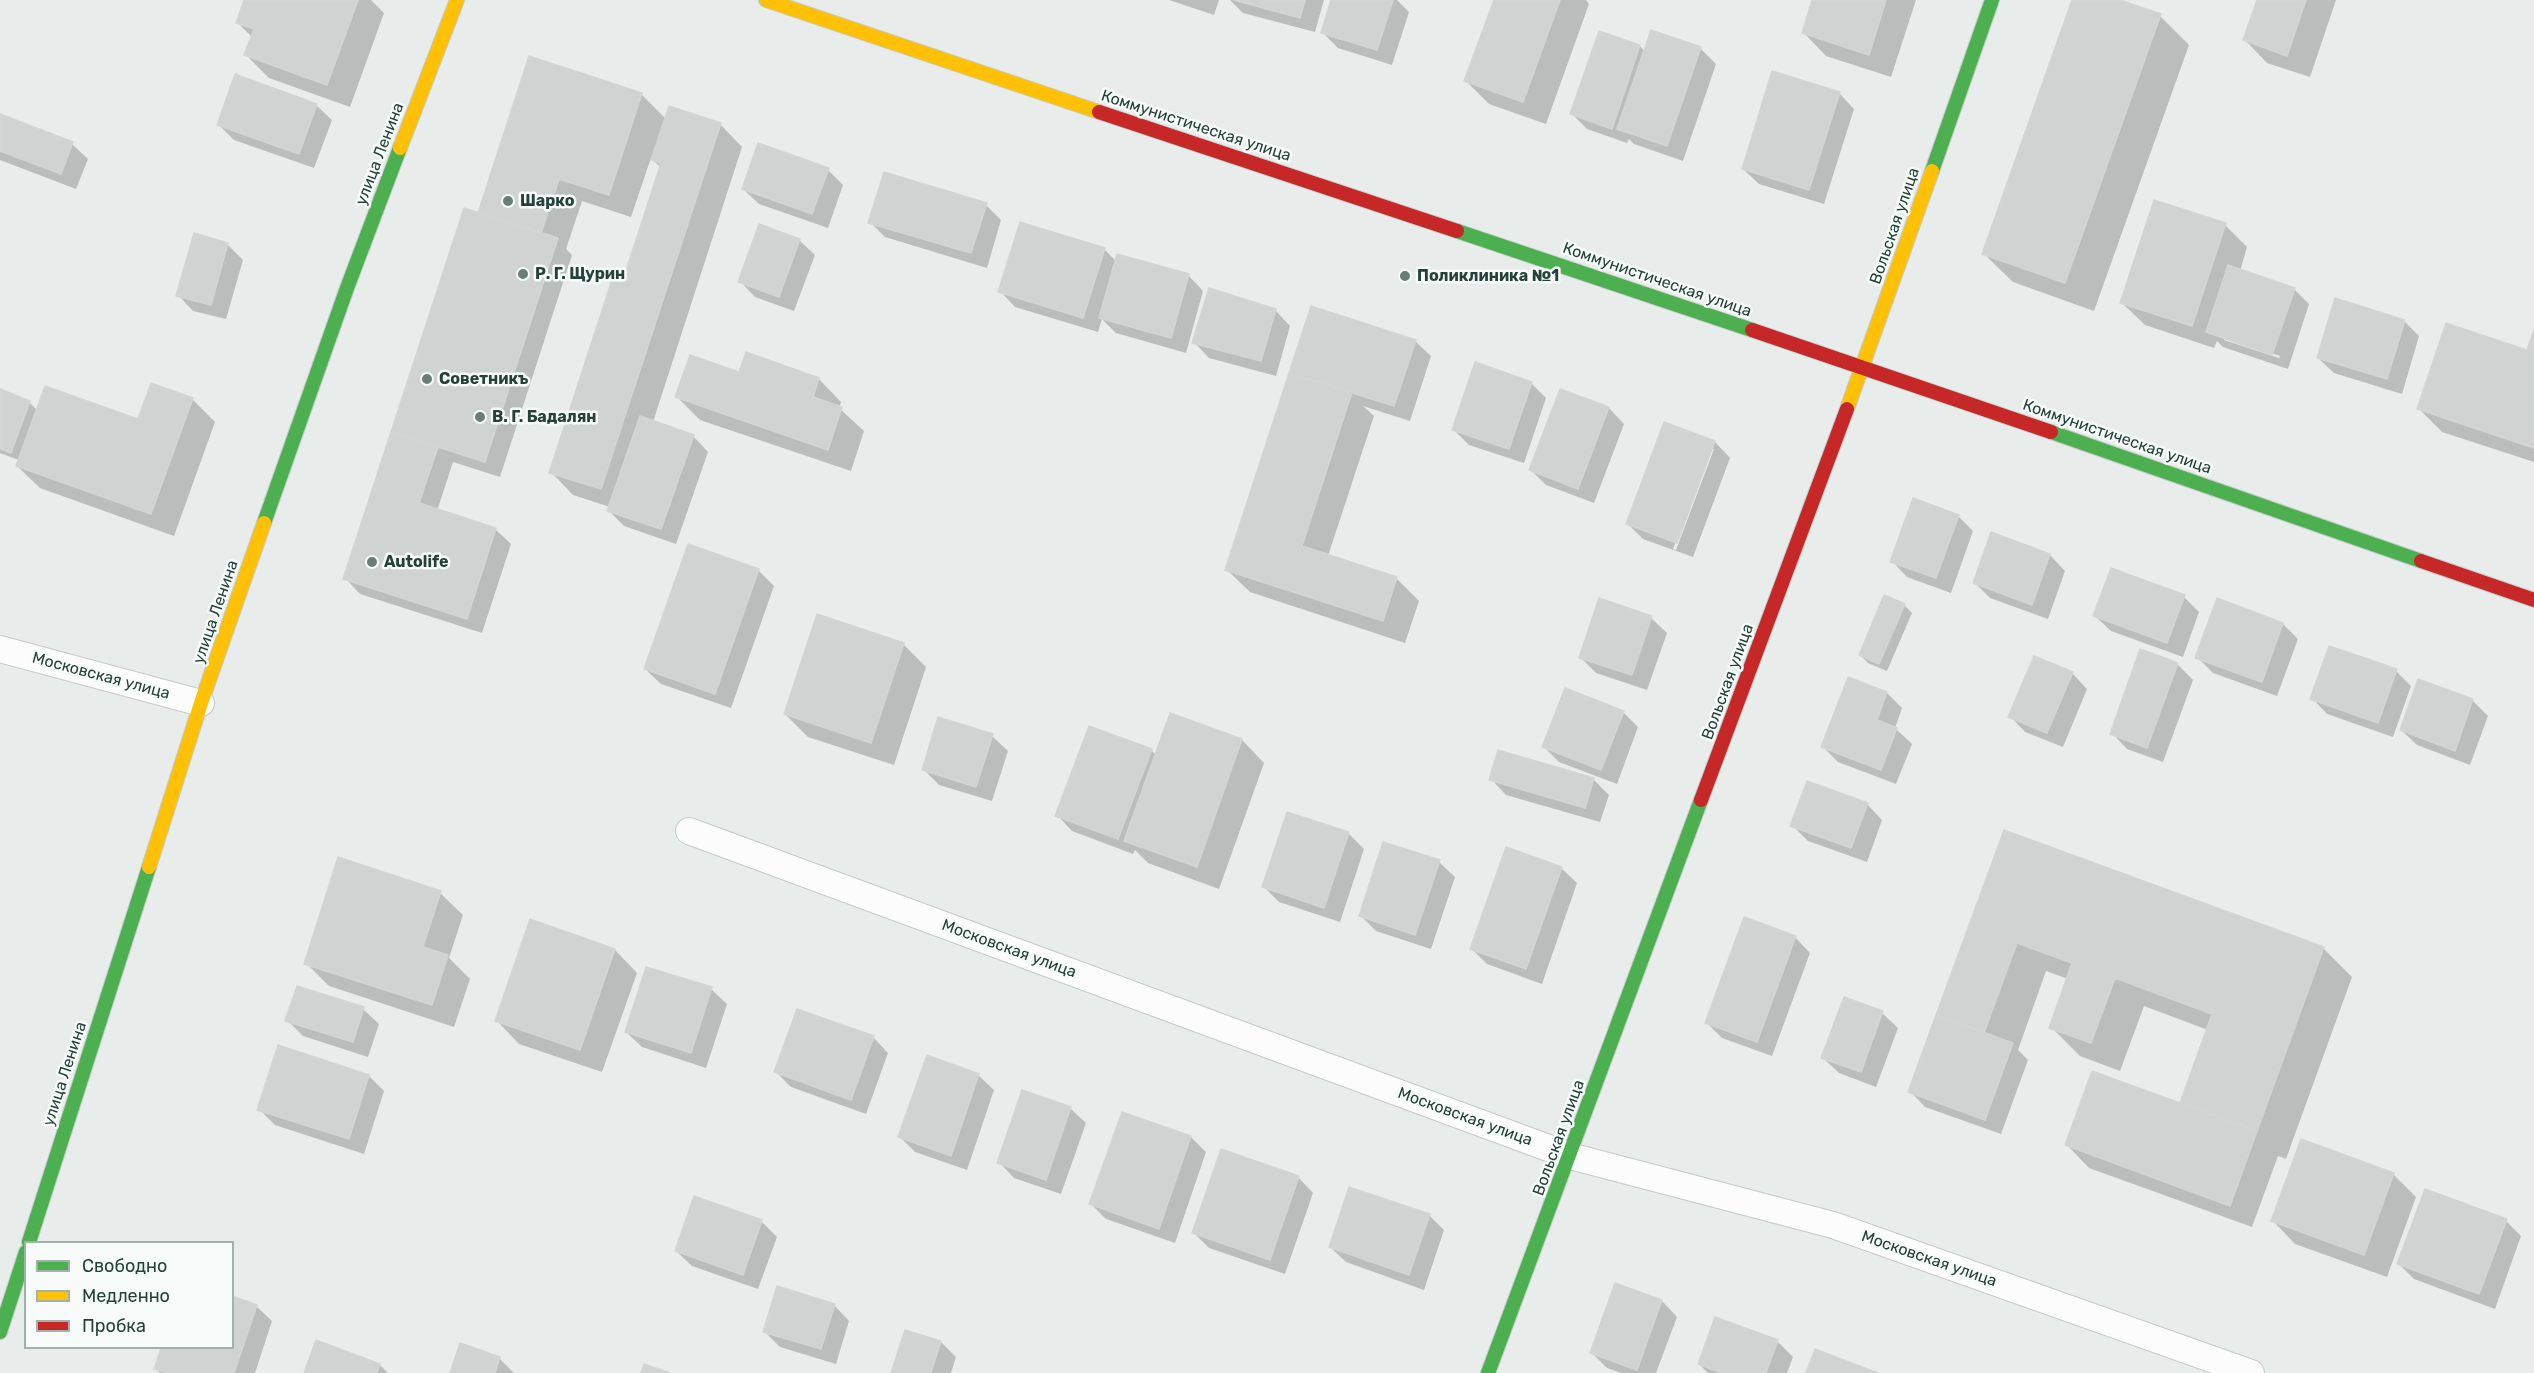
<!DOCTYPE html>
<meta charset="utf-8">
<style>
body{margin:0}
#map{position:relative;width:2534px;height:1373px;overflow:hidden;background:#e8edeb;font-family:Rubik,sans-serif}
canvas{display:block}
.legend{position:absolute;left:24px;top:1241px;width:210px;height:108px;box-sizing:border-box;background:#f7fbf9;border:2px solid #a3b1ad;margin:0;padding:8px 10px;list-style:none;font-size:18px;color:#24423a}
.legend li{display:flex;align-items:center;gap:12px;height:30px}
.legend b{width:30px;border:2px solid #a3b1ad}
</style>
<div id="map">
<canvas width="2534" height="1373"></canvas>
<ul class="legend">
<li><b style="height:8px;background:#4caf50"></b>Свободно</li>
<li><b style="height:8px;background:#ffc107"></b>Медленно</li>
<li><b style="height:8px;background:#c62828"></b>Пробка</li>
</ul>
</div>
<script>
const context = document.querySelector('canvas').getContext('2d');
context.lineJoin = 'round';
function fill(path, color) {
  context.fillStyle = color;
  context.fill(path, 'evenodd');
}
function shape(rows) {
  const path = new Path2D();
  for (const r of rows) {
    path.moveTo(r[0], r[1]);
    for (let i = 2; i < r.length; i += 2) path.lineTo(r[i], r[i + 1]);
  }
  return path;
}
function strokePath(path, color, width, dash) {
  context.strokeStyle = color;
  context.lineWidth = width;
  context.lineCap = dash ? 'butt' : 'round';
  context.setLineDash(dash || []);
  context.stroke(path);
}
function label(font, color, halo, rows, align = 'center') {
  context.font = font + ' Rubik,sans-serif';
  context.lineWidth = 5;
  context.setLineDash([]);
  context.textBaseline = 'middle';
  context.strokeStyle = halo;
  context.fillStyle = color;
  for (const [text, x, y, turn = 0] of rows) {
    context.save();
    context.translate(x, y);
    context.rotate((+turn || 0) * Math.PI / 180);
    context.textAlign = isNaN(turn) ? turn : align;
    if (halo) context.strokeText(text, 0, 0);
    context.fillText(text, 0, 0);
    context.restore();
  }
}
fill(shape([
 [245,0,371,0,384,13,350,107,269,78,246,55,252,37,237,22],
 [1169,0,1219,0,1214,15],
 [1230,0,1324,0,1315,32,1243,13],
 [1333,0,1397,0,1409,12,1392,65,1338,48,1323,33],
 [1495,0,1586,0,1589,4,1546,124,1489,104,1466,81],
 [1814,0,1916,0,1891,77,1826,56,1804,33],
 [2073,0,2116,0,2160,16,2189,45,2094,311,2013,282,1983,253],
 [2258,0,2336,0,2310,77,2267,63,2245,40],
 [1652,32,1701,49,1716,64,1683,161,1634,144,1629,139,1627,143,1587,129,1572,114,1600,33,1640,46,1645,52],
 [1839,93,1854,109,1824,204,1759,184,1743,169],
 [641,94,666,119,720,124,742,147,653,422,693,436,708,452,676,544,624,526,609,511,610,507,573,495,551,472,623,285,661,168,651,158,631,217,582,201,566,249,572,255,500,477,453,462,437,511,495,529,511,544,482,633,360,594,345,578,479,215],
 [316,105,332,120,314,168,234,140,219,125],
 [0,116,72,144,88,159,76,189,0,160],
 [828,170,843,185,828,228,759,204,743,189],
 [986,205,1001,220,987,268,885,237,870,222],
 [2225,225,2247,247,2240,271,2294,289,2309,304,2288,369,2223,347,2217,341,2214,348,2145,325,2122,303],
 [2224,337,2280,356,2279,358,2224,340],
 [799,240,815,255,794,311,755,297,740,281],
 [227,244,243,260,226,319,193,311,178,295],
 [1104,249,1117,262,1188,275,1203,291,1186,353,1116,333,1102,319,1098,332,1015,307,1000,291],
 [1312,307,1415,341,1431,356,1410,421,1363,406,1374,416,1328,556,1396,578,1419,601,1405,643,1250,592,1227,570],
 [1275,310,1290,326,1276,376,1209,358,1194,342],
 [2404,321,2419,336,2402,394,2334,373,2318,358],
 [2534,334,2534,462,2442,432,2419,409,2528,352],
 [740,374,819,379,841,402,839,408,864,431,851,471,700,420,677,397],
 [1531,383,1546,398,1524,463,1469,445,1454,430],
 [1561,390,1609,408,1624,424,1594,503,1546,485,1531,470],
 [0,391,29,402,37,410,139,421,192,399,215,422,174,536,40,488,17,466,19,460,0,453],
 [1665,424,1715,442,1730,458,1693,557,1643,539,1628,524],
 [1711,449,1714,449,1676,550,1673,549],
 [1958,516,1973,531,1951,593,1907,577,1892,561],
 [1992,534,2050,555,2065,571,2048,619,1990,598,1974,582],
 [758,570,774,586,731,708,661,684,645,669],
 [2184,597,2199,612,2183,657,2111,631,2095,616],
 [1904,605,1912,613,1887,671,1868,663,1860,655],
 [1651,618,1667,633,1647,690,1596,673,1580,657],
 [2283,624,2298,639,2277,696,2213,673,2197,657],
 [903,644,926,667,894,765,808,737,785,714],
 [2141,651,2177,664,2193,680,2163,762,2127,749,2112,733],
 [2396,671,2411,686,2393,737,2327,714,2312,698],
 [2072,673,2087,689,2063,747,2025,732,2010,716],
 [1849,679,1887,693,1902,708,1895,728,1912,744,1896,784,1838,762,1823,747],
 [2472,700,2488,716,2470,765,2417,745,2401,730],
 [1623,712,1638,727,1617,784,1559,762,1544,747],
 [992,736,1008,751,992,801,939,785,923,769],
 [1242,740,1264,763,1219,889,1148,863,1135,850,1133,854,1072,831,1057,815,1151,750,1156,755],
 [1491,779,1593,779,1609,795,1600,822,1506,795],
 [1867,804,1882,820,1867,862,1808,841,1792,825],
 [2005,832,2323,948,2352,977,2286,1159,2278,1156,2252,1227,2089,1168,2067,1145,2186,1106,2208,1030,2144,1006,2120,1071,2080,1056,2051,1027,2068,979,2046,971,2018,1050,2028,1060,2001,1134,1925,1107,1910,1091],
 [1348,833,1364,849,1340,922,1279,902,1264,887],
 [1439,862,1455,877,1431,949,1376,931,1361,916],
 [1561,868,1577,883,1542,984,1487,964,1472,949],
 [440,893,463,915,449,958,470,979,454,1027,329,986,306,963],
 [531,921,615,950,637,973,602,1072,519,1044,497,1021],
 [1795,937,1810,953,1772,1056,1722,1038,1707,1023],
 [711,989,727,1004,706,1068,642,1047,626,1032],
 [1845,999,1882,1013,1898,1028,1876,1087,1839,1073,1823,1058],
 [363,1009,379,1024,368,1057,303,1036,287,1020],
 [873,1037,888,1053,866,1114,791,1087,776,1072],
 [978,1075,994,1090,967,1170,915,1152,900,1137],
 [369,1076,384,1091,364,1154,275,1125,259,1109],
 [1070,1108,1086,1123,1061,1194,1014,1178,999,1162],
 [1122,1113,1191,1137,1206,1152,1175,1243,1106,1219,1091,1204],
 [2393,1174,2416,1197,2387,1277,2295,1244,2273,1221],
 [1298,1177,1313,1193,1285,1274,1209,1248,1194,1233],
 [1429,1215,1444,1230,1424,1290,1346,1262,1330,1247],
 [761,1221,777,1237,758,1289,692,1266,676,1251],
 [2506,1221,2521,1236,2495,1309,2414,1279,2399,1264],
 [1616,1285,1662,1301,1677,1317,1656,1373,1621,1373,1607,1368,1591,1352],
 [834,1305,849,1321,836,1364,780,1347,765,1332],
 [256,1306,272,1321,255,1373,160,1373,156,1369,163,1348,232,1348],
 [1777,1341,1793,1357,1787,1373,1708,1373,1699,1364],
 [941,1342,956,1357,951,1373,893,1373],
 [499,1358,514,1373,451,1373],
 [380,1365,388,1373,305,1373]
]), '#0003');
const building = shape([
 [244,0,358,0,327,85,244,55,254,29,236,23,244,0],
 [1234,0,1305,0,1300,18,1234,0],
 [1331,0,1393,0,1377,50,1321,33,1331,0],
 [1494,0,1560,0,1523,102,1464,81,1494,0],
 [1812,0,1886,0,1869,55,1802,33,1812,0],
 [2072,0,2120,0,2161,14,2065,283,1982,254,2072,0],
 [2257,0,2306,0,2287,56,2243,40,2257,0],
 [1651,30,1701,47,1667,146,1617,129,1651,30],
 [1599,31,1640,45,1612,129,1570,114,1599,31],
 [529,56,642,93,609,195,559,179,541,233,478,213,529,56],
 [1772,71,1840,92,1809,190,1742,169,1772,71],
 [235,74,317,104,299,154,217,125,235,74],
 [669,106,721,123,601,489,549,473,612,280,622,283,661,163,651,160,669,106],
 [0,114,73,142,61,174,0,151,0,114],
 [758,143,829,168,812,214,742,189,758,143],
 [884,172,987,203,971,253,868,223,884,172],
 [2154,200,2226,223,2192,326,2120,303,2154,200],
 [464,208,558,238,485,462,391,432,464,208],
 [1020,222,1105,248,1083,318,998,292,1020,222],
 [759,224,800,239,779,297,738,282,759,224],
 [194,233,228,243,211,305,176,296,194,233],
 [1117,254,1189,274,1171,338,1099,318,1117,254],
 [2228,265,2295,288,2272,355,2206,332,2228,265],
 [1209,288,1276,309,1261,361,1192,343,1209,288],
 [2335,298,2405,320,2387,379,2317,358,2335,298],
 [1311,306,1416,340,1394,406,1289,373,1311,306],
 [2446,323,2527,350,2534,330,2534,448,2417,409,2446,323],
 [746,352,819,378,813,397,842,407,828,450,675,397,690,355,739,372,746,352],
 [1475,362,1532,382,1509,449,1452,430,1475,362],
 [1289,373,1352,392,1302,546,1397,577,1383,621,1225,570,1289,373],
 [151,383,193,398,151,514,16,466,45,386,138,419,151,383],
 [0,389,30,401,11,453,0,449,0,389],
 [1560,389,1609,407,1578,489,1529,470,1560,389],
 [640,416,694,435,661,529,607,511,640,416],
 [1664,422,1715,441,1677,543,1626,524,1664,422],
 [391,432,438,447,419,503,496,528,467,619,343,579,391,432],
 [1913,498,1959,515,1936,578,1890,562,1913,498],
 [1991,532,2050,554,2032,605,1973,583,1991,532],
 [688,544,759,569,715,694,644,669,688,544],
 [2111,568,2185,595,2167,643,2093,616,2111,568],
 [1884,595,1905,604,1879,664,1859,655,1884,595],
 [1599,598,1652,616,1632,675,1579,658,1599,598],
 [2217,598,2283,623,2262,682,2195,658,2217,598],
 [817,614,904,643,871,743,784,714,817,614],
 [2329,646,2397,669,2378,723,2310,699,2329,646],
 [2140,649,2178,663,2147,748,2110,734,2140,649],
 [2034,656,2073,672,2047,733,2008,717,2034,656],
 [1848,677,1887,692,1877,720,1897,728,1881,770,1821,747,1848,677],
 [2418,679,2473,699,2455,751,2400,730,2418,679],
 [1565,688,1624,711,1601,770,1542,747,1565,688],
 [1170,713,1242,739,1197,867,1124,841,1170,713],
 [938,717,993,734,976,787,922,770,938,717],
 [1089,726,1152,749,1118,839,1055,816,1089,726],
 [1498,750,1594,778,1585,808,1489,780,1498,750],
 [1807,781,1868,803,1851,848,1790,826,1807,781],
 [1287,812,1349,832,1324,908,1262,887,1287,812],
 [2004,830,2324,947,2257,1131,2180,1103,2212,1014,2115,978,2091,1043,2049,1028,2072,963,2017,943,1984,1033,1936,1015,2004,830],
 [1383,842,1440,860,1415,935,1359,916,1383,842],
 [1506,847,1562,867,1526,969,1470,949,1506,847],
 [338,857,441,891,423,947,448,955,432,1005,304,964,338,857],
 [1744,917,1796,936,1757,1042,1705,1023,1744,917],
 [530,919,615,949,580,1050,495,1021,530,919],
 [646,967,712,987,691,1053,625,1032,646,967],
 [297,986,364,1007,353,1042,285,1021,297,986],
 [1844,997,1883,1011,1861,1072,1821,1058,1844,997],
 [797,1009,874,1036,851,1100,774,1072,797,1009],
 [1936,1015,2013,1043,1985,1120,1908,1092,1936,1015],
 [278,1045,369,1075,349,1139,257,1110,278,1045],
 [927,1055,979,1074,951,1156,898,1137,927,1055],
 [2092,1071,2257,1131,2230,1206,2065,1145,2092,1071],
 [1022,1090,1071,1107,1046,1180,997,1163,1022,1090],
 [1122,1112,1191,1136,1159,1229,1089,1204,1122,1112],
 [2301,1139,2394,1173,2364,1255,2271,1221,2301,1139],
 [1221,1149,1299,1176,1270,1260,1192,1233,1221,1149],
 [1349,1187,1430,1214,1409,1275,1329,1247,1349,1187],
 [2425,1189,2507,1219,2479,1294,2397,1264,2425,1189],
 [694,1196,762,1220,743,1275,675,1251,694,1196],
 [1615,1283,1662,1300,1637,1370,1590,1353,1615,1283],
 [777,1286,835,1304,821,1349,763,1332,777,1286],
 [232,1296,257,1305,234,1373,166,1373,154,1369,161,1348,232,1348,232,1296],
 [1715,1317,1778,1340,1766,1373,1721,1373,1698,1364,1715,1317],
 [905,1330,941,1341,931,1373,891,1373,905,1330],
 [316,1340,380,1364,377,1373,304,1373,316,1340],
 [460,1343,500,1357,495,1373,450,1373,460,1343],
 [1815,1349,1878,1373,1806,1373,1815,1349],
 [644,1364,670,1373,641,1373,644,1364]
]);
fill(building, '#cfd4d2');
strokePath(building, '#d1d6d4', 1.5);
const lane = shape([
 [0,649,201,703],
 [689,831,1570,1156,1833,1225,2251,1373]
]);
const fast = shape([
 [1932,171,1992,0],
 [1457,231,1752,330],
 [2051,432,2421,561],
 [264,523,347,288,400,148],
 [29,1242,149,867],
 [0,1332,26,1252],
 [1488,1373,1701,800]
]);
const slow = shape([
 [766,0,1099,112],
 [400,148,457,0],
 [1847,409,1932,171],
 [149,867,201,703,264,523]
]);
const jam = shape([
 [1099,112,1457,231],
 [1752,330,2051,432],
 [2421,561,2534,600],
 [1701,800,1847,409]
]);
strokePath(lane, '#c5cac8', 28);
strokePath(fast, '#c3cbc8', 16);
strokePath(slow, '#c3cbc8', 16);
strokePath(jam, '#c3cbc8', 16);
strokePath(lane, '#fcfcfc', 26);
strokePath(fast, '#4caf50', 14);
strokePath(slow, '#ffc107', 14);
strokePath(jam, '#c62828', 14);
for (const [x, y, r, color] of [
 [508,201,6,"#697e78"],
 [523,274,6,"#697e78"],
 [1405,276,6,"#697e78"],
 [427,379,6,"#697e78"],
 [480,417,6,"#697e78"],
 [372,562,6,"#697e78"]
]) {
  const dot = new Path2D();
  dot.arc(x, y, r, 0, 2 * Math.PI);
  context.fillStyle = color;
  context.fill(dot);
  strokePath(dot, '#f7fbf9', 2);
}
label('16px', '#24423a', '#f7fbf9', [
 ["Коммунистическая улица",1196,126,18],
 ["улица Ленина",380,154,-69],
 ["Вольская улица",1895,226,-71],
 ["Коммунистическая улица",1657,280,19],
 ["Коммунистическая улица",2117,437,19],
 ["улица Ленина",216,612,-71],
 ["Московская улица",101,676,15],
 ["Вольская улица",1728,682,-70],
 ["Московская улица",1009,949,20],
 ["улица Ленина",65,1074,-72],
 ["Московская улица",1465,1117,20],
 ["Вольская улица",1559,1138,-70],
 ["Московская улица",1929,1259,19]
]);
label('bold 16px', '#24423a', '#f7fbf9', [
 ["Шарко",520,201],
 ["Р. Г. Щурин",535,274],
 ["Поликлиника №1",1417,276],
 ["Советникъ",439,379],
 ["В. Г. Бадалян",492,417],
 ["Autolife",384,562]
], 'left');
</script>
